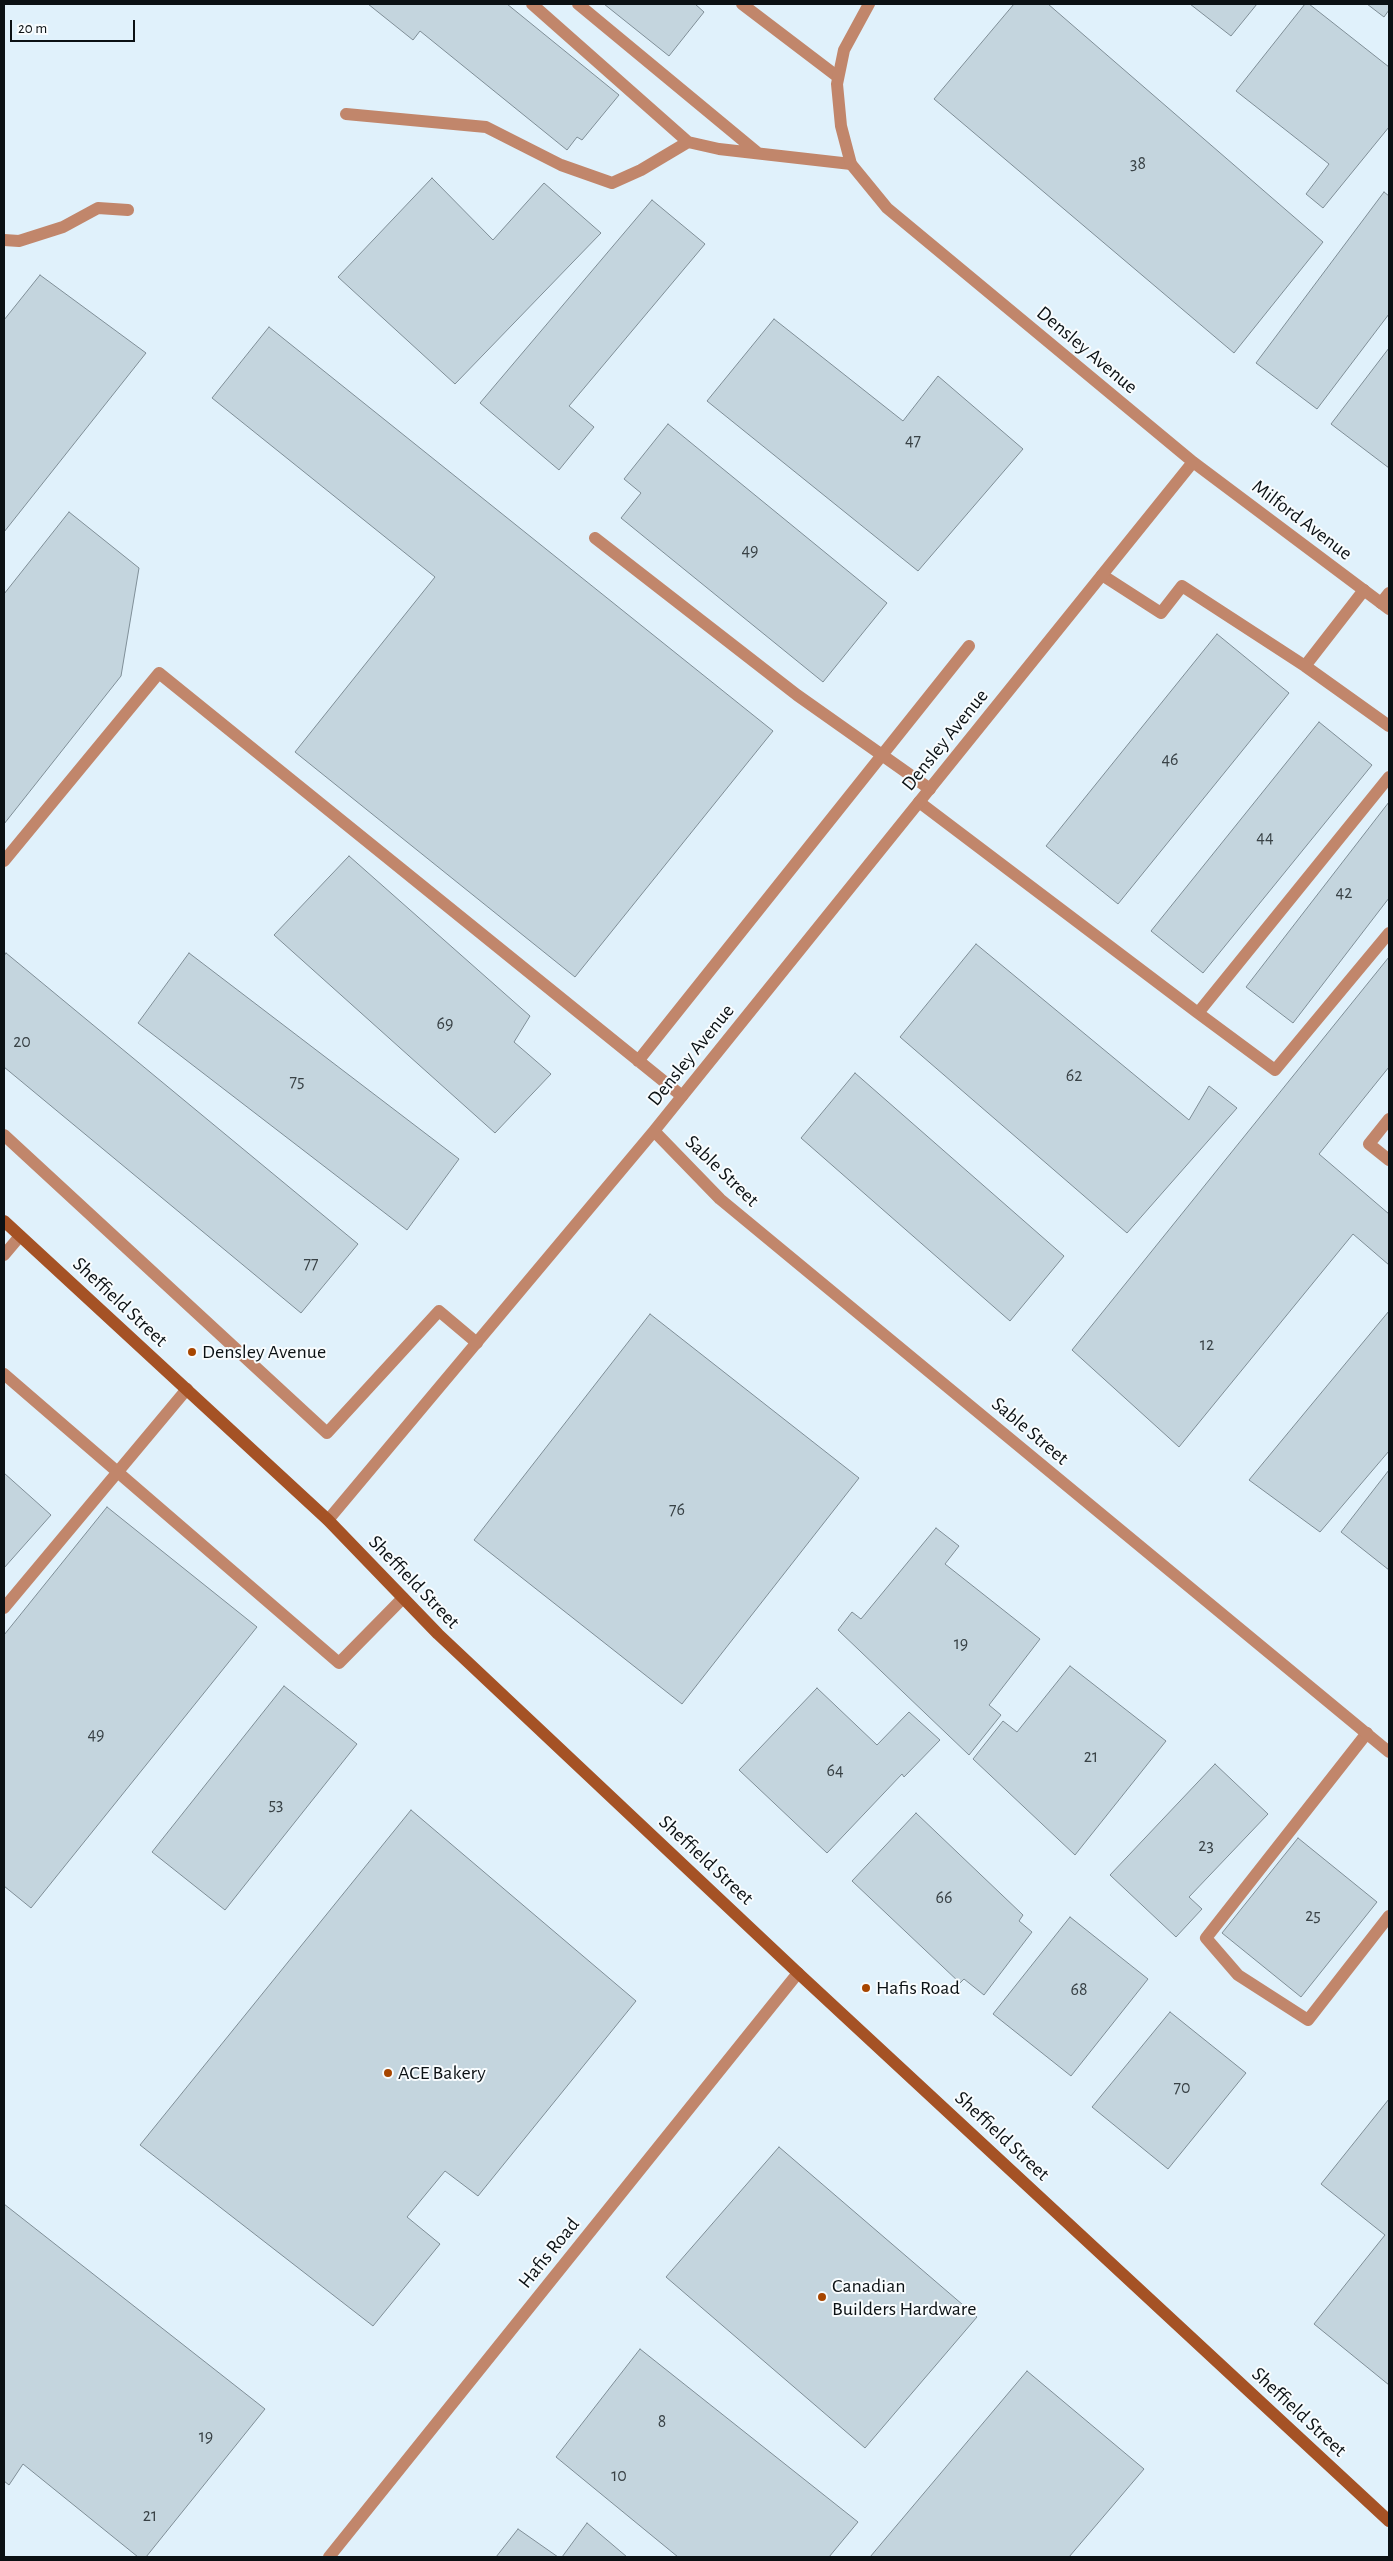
<!DOCTYPE html>
<style>
body{margin:0}
#map{position:relative;width:1393px;height:2561px;overflow:hidden;background:#e0f1fb;font-family:"Alegreya Sans",sans-serif}
canvas{display:block}
.frame{position:absolute;inset:0;border:5px solid #0b1114;pointer-events:none}
.scale{position:absolute;left:10px;top:20px;width:125px;height:22px;box-sizing:border-box;border:2px solid #0b1114;border-top:0;padding-left:6px;font-size:15px;line-height:18px;white-space:nowrap;color:#0b1114;-webkit-text-stroke:4px #f8fcfe;paint-order:stroke}
</style>
<div id="map">
<canvas width="1393" height="2561"></canvas>
<div class="frame"></div>
<div class="scale">20 m</div>
</div>
<script>
const context = document.querySelector('canvas').getContext('2d');
context.lineJoin = 'round';
function fill(path, color) {
  context.fillStyle = color;
  context.fill(path, 'evenodd');
}
function shape(rows) {
  const path = new Path2D();
  for (const r of rows) {
    path.moveTo(r[0], r[1]);
    for (let i = 2; i < r.length; i += 2) path.lineTo(r[i], r[i + 1]);
  }
  return path;
}
function strokePath(path, color, width, dash) {
  context.strokeStyle = color;
  context.lineWidth = width;
  context.lineCap = dash ? 'butt' : 'round';
  context.setLineDash(dash || []);
  context.stroke(path);
}
function label(font, color, halo, rows, align = 'center') {
  context.font = font + ' "Alegreya Sans",sans-serif';
  context.lineWidth = 4;
  context.setLineDash([]);
  context.textBaseline = 'middle';
  context.strokeStyle = halo;
  context.fillStyle = color;
  for (const [text, x, y, turn = 0] of rows) {
    context.save();
    context.translate(x, y);
    context.rotate((+turn || 0) * Math.PI / 180);
    context.textAlign = isNaN(turn) ? turn : align;
    if (halo) context.strokeText(text, 0, 0);
    context.fillText(text, 0, 0);
    context.restore();
  }
}
const building = shape([
 [368,4,507,4,619,95,582,140,577,137,567,150,420,31,413,40,368,4],
 [604,4,695,4,704,12,669,56,604,4],
 [1014,4,1048,4,1323,242,1234,353,934,99,1014,4],
 [1190,4,1257,4,1231,36,1190,4],
 [1305,4,1309,4,1389,67,1389,127,1323,208,1306,194,1329,164,1236,91,1305,4],
 [1367,4,1389,4,1389,10,1384,17,1367,4],
 [432,178,493,240,544,183,601,233,455,384,338,277,432,178],
 [1384,192,1389,196,1389,314,1317,409,1256,363,1384,192],
 [652,200,705,244,569,406,594,427,559,470,480,403,652,200],
 [40,275,146,353,4,532,4,320,40,275],
 [774,319,903,421,938,376,1023,449,918,571,707,401,774,319],
 [269,327,773,731,575,977,295,752,435,577,212,398,269,327],
 [1389,348,1389,468,1331,424,1389,348],
 [668,424,887,603,823,682,621,518,641,493,624,479,668,424],
 [69,512,139,568,121,676,4,824,4,594,69,512],
 [1217,634,1289,693,1118,904,1046,846,1217,634],
 [1319,722,1372,765,1203,973,1151,931,1319,722],
 [1389,802,1389,898,1293,1023,1246,987,1389,802],
 [349,856,530,1016,514,1042,551,1074,495,1133,274,935,349,856],
 [976,944,1189,1120,1209,1086,1237,1108,1127,1233,900,1037,976,944],
 [6,953,358,1244,301,1313,4,1067,4,956,6,953],
 [189,953,459,1159,407,1230,138,1023,189,953],
 [1389,957,1389,1067,1319,1154,1389,1214,1389,1265,1353,1234,1179,1447,1072,1350,1389,957],
 [855,1073,1064,1256,1010,1321,801,1138,855,1073],
 [1389,1311,1389,1451,1320,1532,1249,1480,1389,1311],
 [650,1314,859,1478,682,1704,474,1540,650,1314],
 [1389,1470,1389,1570,1341,1532,1389,1470],
 [4,1473,51,1515,4,1568,4,1473],
 [107,1507,257,1627,31,1908,4,1886,4,1635,107,1507],
 [936,1528,959,1546,945,1564,1040,1639,989,1705,1001,1715,969,1755,838,1630,852,1612,861,1619,936,1528],
 [1070,1666,1166,1741,1075,1855,973,1759,1003,1721,1017,1732,1070,1666],
 [284,1686,357,1744,225,1910,152,1852,284,1686],
 [817,1688,877,1745,909,1712,940,1740,904,1777,902,1774,827,1853,739,1770,817,1688],
 [1215,1764,1268,1814,1189,1897,1202,1909,1176,1937,1110,1875,1215,1764],
 [411,1810,636,2001,478,2196,445,2171,407,2217,440,2244,373,2326,140,2145,411,1810],
 [916,1813,1023,1915,1019,1921,1032,1932,984,1995,964,1979,960,1983,852,1881,916,1813],
 [1298,1838,1377,1902,1301,1997,1222,1933,1298,1838],
 [1070,1917,1148,1979,1071,2076,993,2014,1070,1917],
 [1170,2012,1246,2073,1168,2169,1092,2107,1170,2012],
 [1389,2099,1389,2385,1314,2324,1385,2235,1321,2184,1389,2099],
 [779,2147,977,2317,865,2448,666,2277,779,2147],
 [4,2204,265,2409,146,2557,138,2557,23,2464,9,2485,4,2481,4,2204],
 [640,2349,858,2522,829,2557,678,2557,556,2457,640,2349],
 [1027,2371,1144,2469,1069,2557,870,2557,1027,2371],
 [587,2523,627,2557,562,2557,587,2523],
 [518,2529,558,2557,496,2557,518,2529]
]);
fill(building, '#c4d5de');
strokePath(building, '#7f8e97', 1);
strokePath(shape([
 [532,4,688,142],
 [578,4,758,153],
 [742,4,838,77],
 [346,114,486,127,561,165,612,183,641,170,688,142,719,149,851,164],
 [4,240,19,241,63,227,98,208,128,210],
 [595,538,797,695,930,789],
 [1102,575,1161,613,1182,586,1305,666,1389,726],
 [1381,603,1389,593],
 [1305,666,1364,590],
 [919,802,1198,1013,1389,777],
 [4,861,159,673,682,1096],
 [1198,1013,1275,1070,1389,933],
 [638,1061,969,646],
 [1389,1119,1369,1144,1389,1160],
 [4,1135,327,1433,439,1311,477,1343],
 [4,1255,20,1236],
 [4,1374,339,1663,403,1598],
 [4,1608,187,1389],
 [1367,1733,1206,1938,1238,1975,1308,2020,1389,1916]
]), '#c1866b', 12);
strokePath(shape([
 [869,4,844,50,837,84,841,126,851,164,887,208,1193,462,1389,609],
 [654,1131,720,1199,1389,1752],
 [328,1520,654,1131,1193,462],
 [329,2557,798,1973]
]), '#c1866b', 12);
strokePath(shape([
 [4,1221,328,1520,438,1634,798,1973,1389,2521]
]), '#a55225', 12);
for (const [x, y, r, color] of [
 [192,1352,5,"#a74600"],
 [866,1988,5,"#a74600"],
 [388,2073,5,"#a74600"],
 [822,2297,5,"#a74600"]
]) {
  const dot = new Path2D();
  dot.arc(x, y, r, 0, 2 * Math.PI);
  context.fillStyle = color;
  context.fill(dot);
  strokePath(dot, '#f8fcfe', 2);
}
label('18px', '#394246', null, [
 ["38",1138,164],
 ["47",913,441],
 ["49",750,551],
 ["46",1170,760],
 ["44",1265,838],
 ["42",1344,893],
 ["69",445,1024],
 ["20",22,1042],
 ["62",1074,1076],
 ["75",297,1082],
 ["77",311,1264],
 ["12",1207,1345],
 ["76",677,1510],
 ["19",961,1644],
 ["49",96,1735],
 ["21",1091,1757],
 ["64",835,1771],
 ["53",276,1805],
 ["23",1206,1846],
 ["66",944,1898],
 ["25",1313,1916],
 ["68",1079,1990],
 ["70",1182,2088],
 ["8",662,2422],
 ["19",206,2437],
 ["10",619,2476],
 ["21",150,2516]
]);
label('20px', '#0b1114', '#f8fcfe', [
 ["Densley Avenue",1087,350,40],
 ["Milford Avenue",1302,520,37],
 ["Densley Avenue",945,740,-51],
 ["Densley Avenue",691,1055,-51],
 ["Sable Street",722,1171,44],
 ["Sheffield Street",120,1302,43],
 ["Sable Street",1030,1431,40],
 ["Sheffield Street",414,1582,46],
 ["Sheffield Street",706,1860,43],
 ["Sheffield Street",1002,2136,43],
 ["Hafis Road",549,2253,-51],
 ["Sheffield Street",1299,2412,43]
]);
label('20px', '#0b1114', '#f8fcfe', [
 ["Densley Avenue",202,1352],
 ["Hafis Road",876,1988],
 ["ACE Bakery",398,2073],
 ["Canadian",832,2286],
 ["Builders Hardware",832,2309]
], 'left');
</script>
